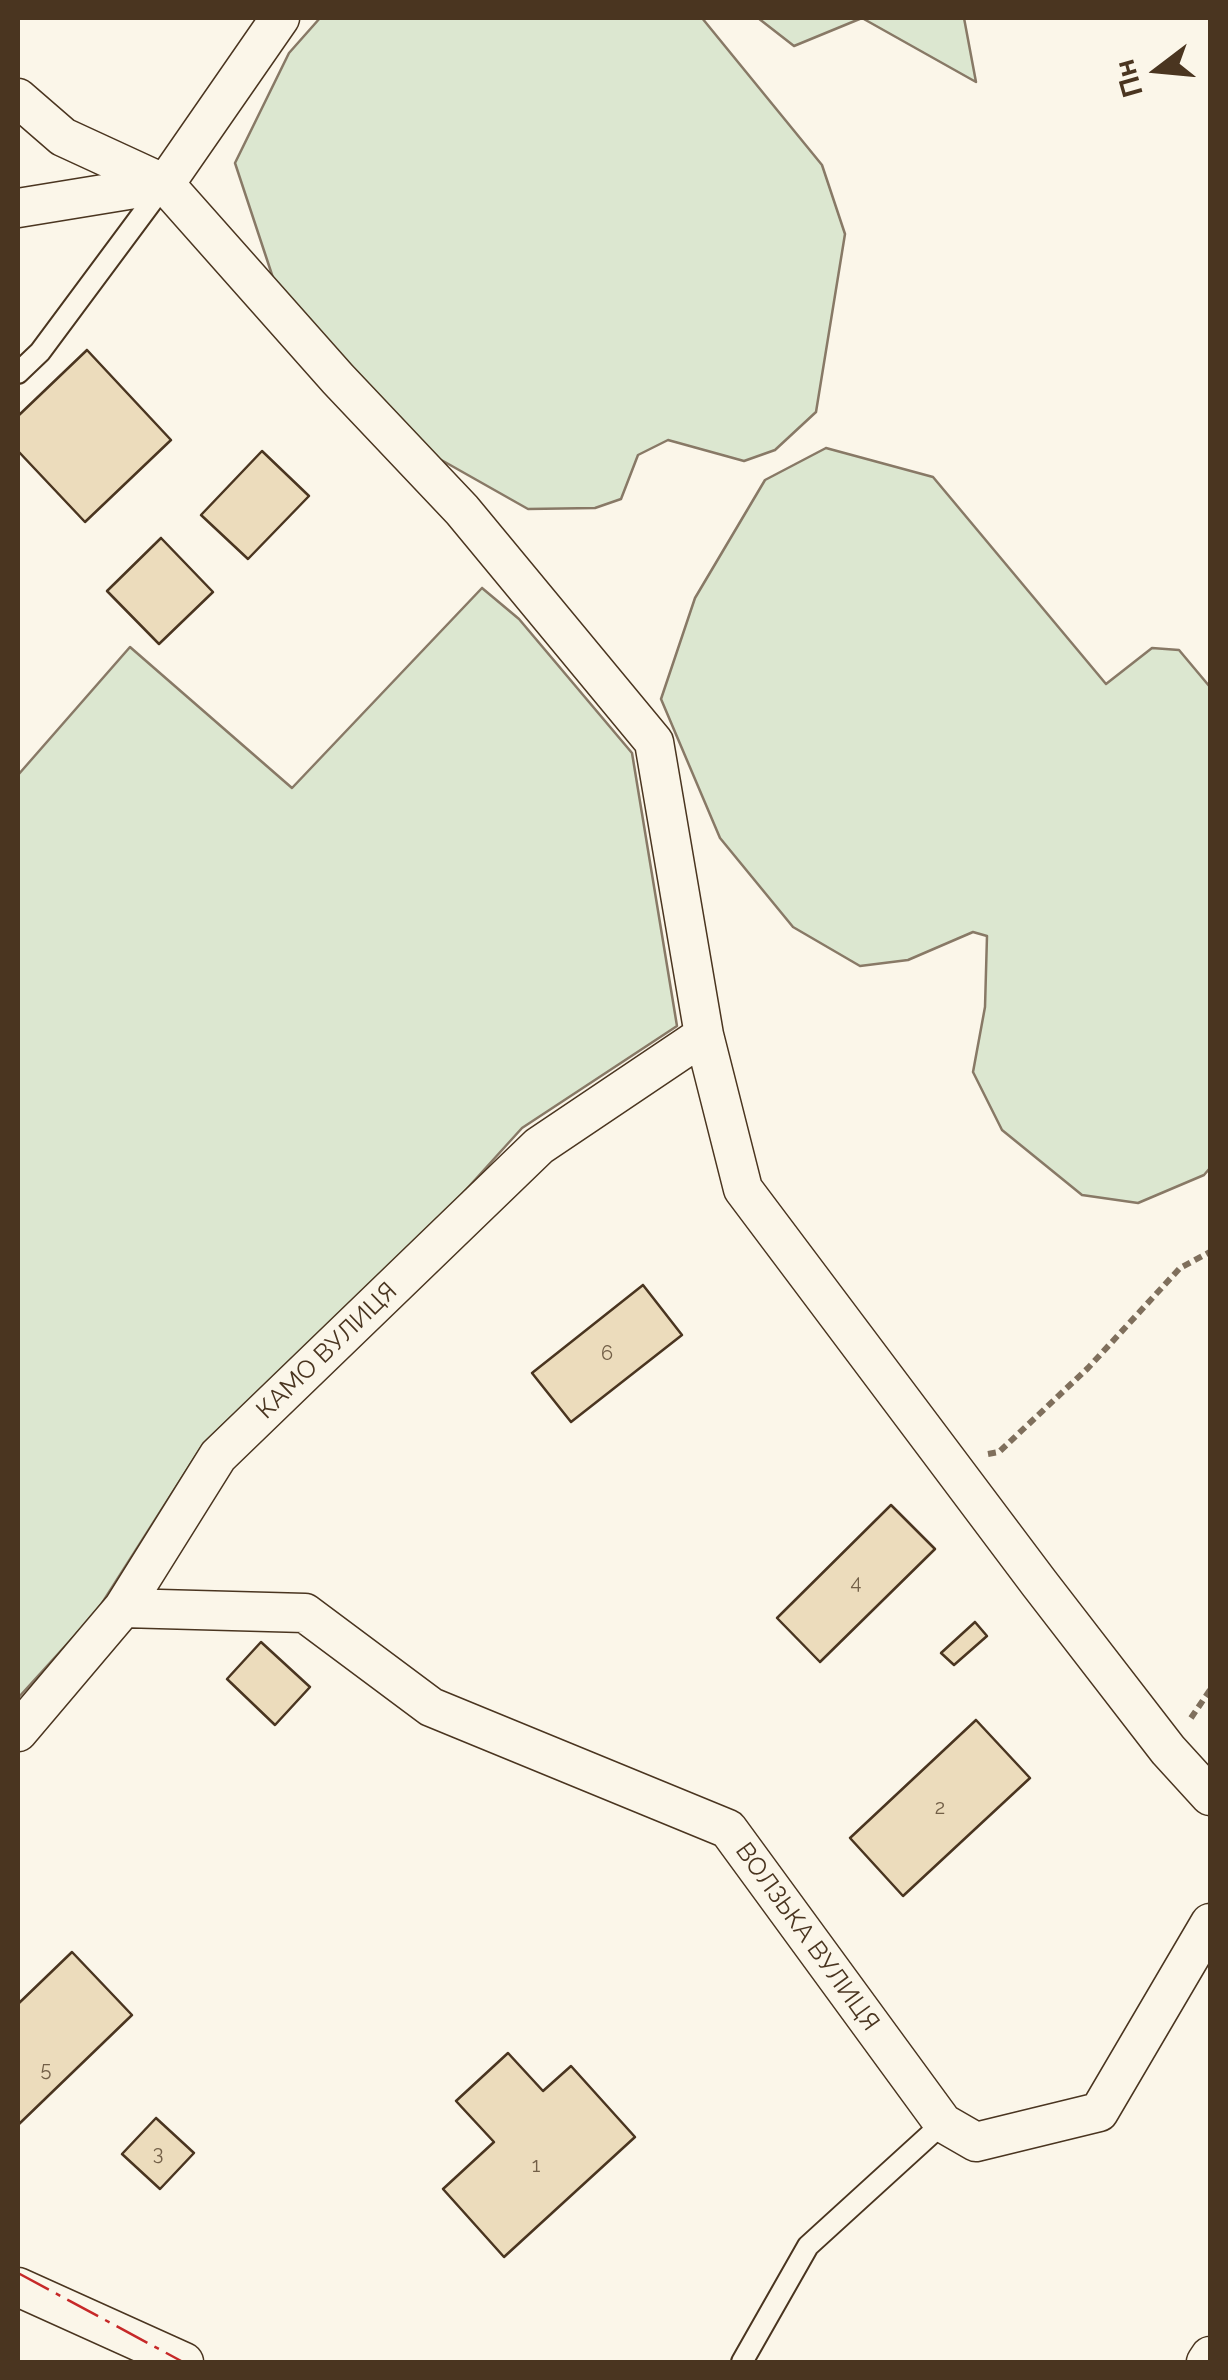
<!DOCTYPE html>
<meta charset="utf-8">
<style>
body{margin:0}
#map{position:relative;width:1228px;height:2380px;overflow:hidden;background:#fbf6e9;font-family:Raleway,sans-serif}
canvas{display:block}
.frame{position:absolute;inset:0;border:20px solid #4a3520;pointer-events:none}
.north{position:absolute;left:1108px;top:20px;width:100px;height:100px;-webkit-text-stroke:8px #fbf6e9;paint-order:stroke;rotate:254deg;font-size:28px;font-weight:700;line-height:40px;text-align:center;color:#4a3520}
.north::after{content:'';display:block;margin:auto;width:35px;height:45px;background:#4a3520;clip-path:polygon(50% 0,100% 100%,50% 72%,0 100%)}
</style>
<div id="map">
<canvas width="1228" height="2380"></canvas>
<div class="frame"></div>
<div class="north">Пн</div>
</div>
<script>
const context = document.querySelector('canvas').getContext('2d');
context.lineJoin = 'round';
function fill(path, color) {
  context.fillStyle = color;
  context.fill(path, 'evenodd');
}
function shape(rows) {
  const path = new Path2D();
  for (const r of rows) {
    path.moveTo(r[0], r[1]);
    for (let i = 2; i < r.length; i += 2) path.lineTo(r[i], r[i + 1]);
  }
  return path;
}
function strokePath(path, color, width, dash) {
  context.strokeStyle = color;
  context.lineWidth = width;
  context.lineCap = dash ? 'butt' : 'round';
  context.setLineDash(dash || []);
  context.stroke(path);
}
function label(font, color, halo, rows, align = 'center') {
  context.font = font + ' Raleway,sans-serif';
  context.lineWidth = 8;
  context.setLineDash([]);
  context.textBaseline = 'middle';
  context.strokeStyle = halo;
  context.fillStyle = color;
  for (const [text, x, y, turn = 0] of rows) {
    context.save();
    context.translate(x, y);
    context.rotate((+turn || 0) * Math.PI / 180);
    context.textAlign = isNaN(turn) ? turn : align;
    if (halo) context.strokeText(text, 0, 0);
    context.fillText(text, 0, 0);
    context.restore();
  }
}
const green = shape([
 [320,18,702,18,822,165,845,234,816,412,775,450,744,461,668,440,638,455,621,499,595,508,528,509,436,457,282,305,235,163,289,53,320,18],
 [758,18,964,18,976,82,862,18,794,46,758,18],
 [826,448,933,477,1106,684,1152,648,1179,650,1210,687,1210,1168,1204,1175,1138,1203,1082,1195,1002,1130,973,1072,985,1007,987,936,973,932,908,960,860,966,793,927,720,838,661,699,695,598,765,480,826,448],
 [482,588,519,619,632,753,677,1026,522,1128,434,1225,204,1443,97,1611,18,1698,18,775,130,647,292,788,482,588]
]);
fill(green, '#dce7d0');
strokePath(green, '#887966', 2.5);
const building = shape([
 [87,350,171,440,85,522,18,451,18,416,87,350],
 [262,451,309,496,248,559,201,515,262,451],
 [161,538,213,592,159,644,107,591,161,538],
 [643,1285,682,1335,571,1422,532,1373,643,1285],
 [891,1505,935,1549,820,1662,777,1618,891,1505],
 [975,1622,987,1636,954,1665,941,1653,975,1622],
 [261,1642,310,1687,275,1725,227,1679,261,1642],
 [976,1720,1030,1778,903,1896,850,1838,976,1720],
 [72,1952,132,2015,18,2125,18,2004,72,1952],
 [508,2053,543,2091,571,2066,635,2137,504,2257,443,2189,494,2142,456,2101,508,2053],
 [156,2118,194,2153,160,2189,122,2154,156,2118]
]);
fill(building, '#ecdcbc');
strokePath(building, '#4a3520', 2.5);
const service = shape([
 [18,373,40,352,164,185],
 [742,2362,808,2246,943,2123]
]);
const minor = shape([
 [18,98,63,137,165,184,338,379,462,510,654,742,704,1035,743,1189,1039,1583,1168,1750,1210,1796],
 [165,184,280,18],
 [18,208,165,184],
 [123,1608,305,1613,431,1707,728,1829,943,2123,976,2142,1099,2112,1210,1923],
 [18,1732,123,1608,218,1456,539,1146,704,1035],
 [18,2287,184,2362],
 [1206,2362,1210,2356]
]);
strokePath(service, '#4a3520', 24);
strokePath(minor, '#4a3520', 41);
strokePath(shape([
 [988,1454,999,1452,1088,1368,1180,1268,1210,1252],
 [1191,1718,1210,1690]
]), '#7f6f5c', 6, [8, 5]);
strokePath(service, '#fbf6e9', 20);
strokePath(minor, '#fbf6e9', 38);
strokePath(shape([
 [18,2273,183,2362]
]), '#c62828', 2.5, [35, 8, 5, 8]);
label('20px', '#725f47', null, [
 ["6",607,1354],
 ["4",856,1583],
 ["2",940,1808],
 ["5",46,2070],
 ["3",158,2154],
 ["1",536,2166]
]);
label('25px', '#4a3520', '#fbf6e9', [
 ["КАМО ВУЛИЦЯ",327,1351,-44],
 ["ВОЛЗЬКА ВУЛИЦЯ",807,1937,54]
]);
</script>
